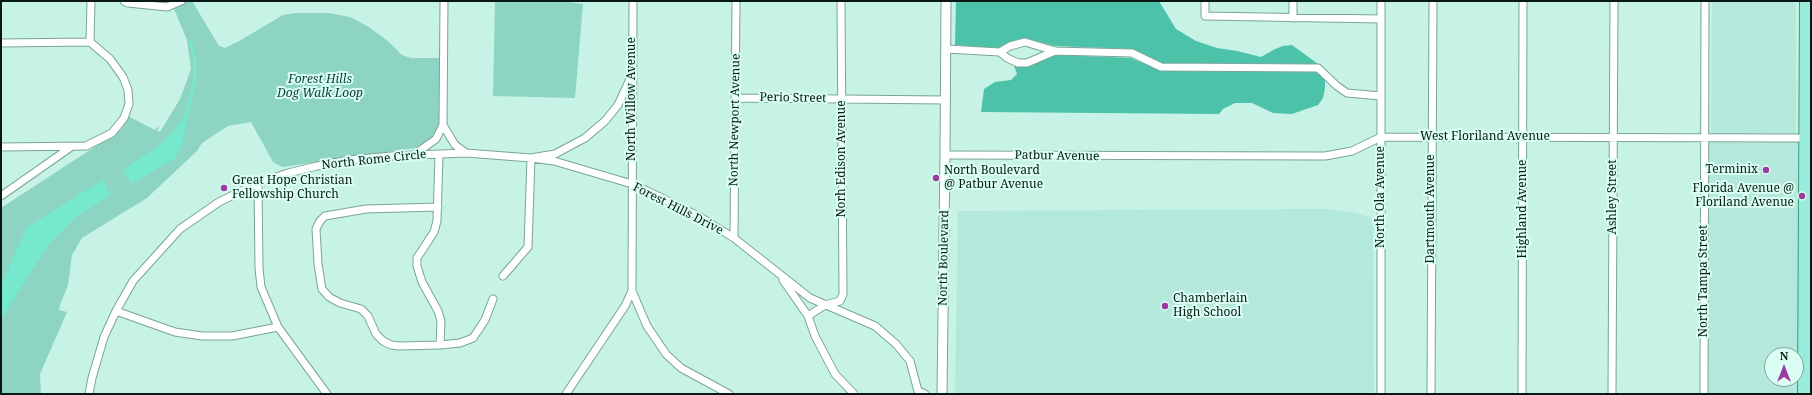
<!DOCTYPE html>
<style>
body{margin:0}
#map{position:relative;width:1812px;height:395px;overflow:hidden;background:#c6f3e6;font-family:"Noto Serif",serif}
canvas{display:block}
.frame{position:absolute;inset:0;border:2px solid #081915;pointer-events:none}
.north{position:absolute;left:1764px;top:347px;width:40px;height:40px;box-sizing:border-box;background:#dafef3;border:1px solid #86a29a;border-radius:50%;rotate:0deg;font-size:11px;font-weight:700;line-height:16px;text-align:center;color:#081915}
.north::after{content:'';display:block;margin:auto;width:14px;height:18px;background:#9d3aa1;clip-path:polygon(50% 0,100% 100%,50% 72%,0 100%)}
</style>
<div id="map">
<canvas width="1812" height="395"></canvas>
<div class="frame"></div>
<div class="north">N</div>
</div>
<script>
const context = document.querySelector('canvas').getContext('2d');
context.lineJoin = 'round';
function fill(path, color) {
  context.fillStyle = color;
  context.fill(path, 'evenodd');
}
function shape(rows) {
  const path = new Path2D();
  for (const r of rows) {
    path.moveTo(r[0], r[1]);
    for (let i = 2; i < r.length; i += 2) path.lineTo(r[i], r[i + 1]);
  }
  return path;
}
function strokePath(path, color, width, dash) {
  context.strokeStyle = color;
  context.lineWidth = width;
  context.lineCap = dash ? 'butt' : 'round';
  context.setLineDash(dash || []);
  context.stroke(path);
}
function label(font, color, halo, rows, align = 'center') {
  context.font = font + ' "Noto Serif",serif';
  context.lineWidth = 4;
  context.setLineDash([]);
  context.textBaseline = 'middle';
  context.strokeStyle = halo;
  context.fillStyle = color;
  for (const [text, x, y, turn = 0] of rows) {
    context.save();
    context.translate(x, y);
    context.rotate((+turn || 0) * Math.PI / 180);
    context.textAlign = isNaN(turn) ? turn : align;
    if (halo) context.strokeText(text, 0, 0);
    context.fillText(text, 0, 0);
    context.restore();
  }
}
fill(shape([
 [1712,1,1796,1,1796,135,1711,134],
 [1708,142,1798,142,1800,394,1707,394],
 [1772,355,1796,355,1796,379,1772,379],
 [1324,209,1351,212,1373,218,1374,394,955,394,958,211]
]), '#b3e8da');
fill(shape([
 [181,1,192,1,219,46,225,48,241,40,283,15,296,13,329,13,350,17,369,27,389,42,402,55,411,58,444,58,443,125,430,138,415,148,282,167,273,162,251,122,228,126,202,143,197,151,147,198,82,238,72,255,68,285,60,305,59,310,67,312,40,374,41,394,1,394,1,208,122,129,128,116,155,130,160,125,157,131,160,132,180,99,191,69,187,40,172,4],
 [495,1,561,1,583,4,575,98,493,96]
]), '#8dd4c2');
fill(shape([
 [956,1,1159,1,1176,29,1196,41,1217,48,1237,51,1261,57,1275,49,1283,46,1292,45,1318,64,1162,63,1132,49,1055,46,1025,38,1009,42,998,48,955,45],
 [1055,55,1131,58,1161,71,1317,72,1325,80,1325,88,1323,98,1318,105,1292,114,1273,113,1252,103,1235,103,1223,109,1219,114,981,112,984,89,995,82,1011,80,1017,74,1014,66,1028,67]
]), '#4cc2a9');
fill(shape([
 [192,41,196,58,196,81,182,144,175,158,132,184,122,170,155,148,166,139,184,118,193,82,193,57,189,42],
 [103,180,110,195,76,217,48,245,1,320,1,286,27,227]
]), '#75e8cd');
const minor = shape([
 [124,1,128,3,167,7,181,1],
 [1205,1,1205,16,1381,19],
 [1293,1,1293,18],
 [1381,1,1381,394],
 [1,43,90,42],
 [946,49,1000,52,1010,46,1025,42,1055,51,1132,53,1161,67,1318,68,1337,86,1347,93,1381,96],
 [1000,52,1007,58,1018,63,1027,63,1055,51],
 [736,98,946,100],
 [443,125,455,145,466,153],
 [1,147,86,146,112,133,124,118,129,104,128,90,123,77,110,59,90,42,91,1],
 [415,154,436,139,443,125,444,1],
 [439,154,437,221,434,232,417,258,417,266,422,282,438,311,441,321,440,345],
 [945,155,1325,156,1352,151,1381,137,1806,138],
 [258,183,259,268,261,287,278,327,327,394],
 [1,196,71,147],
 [438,207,366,209,325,216,320,221,316,229,318,264,322,289,329,297,340,303,361,309,368,316,376,334,383,341,391,345,399,346,440,345,460,343,473,338,485,320,493,299],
 [734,238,736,1],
 [503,276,528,247,531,158,555,154,585,138,605,121,618,105,631,77],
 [783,280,808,316,815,336,835,374,854,394],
 [632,291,647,326,666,354,681,368,729,394],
 [116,311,175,332,202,336,232,336,278,327],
 [808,316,825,305,840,301,843,294,841,1],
 [89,394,92,378,104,337,116,311,133,281,180,229,219,202,258,183,288,173,317,166,350,160,391,156,466,153,531,158,554,161,632,184,660,197,700,217,734,238,810,298,875,326,896,344,910,361,918,391,925,394],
 [566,394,625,306,632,291,633,1],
 [1431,394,1433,1],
 [1522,394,1523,1],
 [1612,394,1614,1],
 [1704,394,1705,1]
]);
const tertiary = shape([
 [942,394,945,155,946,1]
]);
const primary = shape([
 [1804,394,1806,1]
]);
strokePath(minor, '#7aa499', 9);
strokePath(tertiary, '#7aa499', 11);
strokePath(primary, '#3b9a85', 14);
strokePath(minor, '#fff', 7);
strokePath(tertiary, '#fff', 9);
strokePath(primary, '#9aecda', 12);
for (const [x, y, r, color] of [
 [1766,170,4,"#9d3aa1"],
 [936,178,4,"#9d3aa1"],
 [224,188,4,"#9d3aa1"],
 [1802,196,4,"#9d3aa1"],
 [1165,306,4,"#9d3aa1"]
]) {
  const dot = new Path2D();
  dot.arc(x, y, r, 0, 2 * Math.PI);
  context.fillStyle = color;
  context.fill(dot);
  strokePath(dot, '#dafef3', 1.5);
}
label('italic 12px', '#053c32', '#dafef3', [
 ["Forest Hills",320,80],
 ["Dog Walk Loop",320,94]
]);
label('12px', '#081915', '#dafef3', [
 ["Perio Street",793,98,1],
 ["North Willow Avenue",632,99,-90],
 ["North Newport Avenue",735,120,-89],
 ["West Floriland Avenue",1485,137],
 ["Patbur Avenue",1057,156,1],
 ["Norh Edison Avenue",842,159,-90],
 ["North Rome Circle",374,160,-6],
 ["North Ola Avenue",1381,197,-90],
 ["Ashley Street",1613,197,-90],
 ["Forest Hills Drive",678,209,27],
 ["Dartmouth Avenue",1431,209,-90],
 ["Highland Avenue",1523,209,-90],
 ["North Boulevard",944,258,-89],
 ["North Tampa Street",1704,281,-90]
]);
label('12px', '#081915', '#dafef3', [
 ["Terminix",1758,170,"right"],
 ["North Boulevard",944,171],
 ["@ Patbur Avenue",944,185],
 ["Great Hope Christian",232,181],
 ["Fellowship Church",232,195],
 ["Florida Avenue @",1794,189,"right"],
 ["Floriland Avenue",1794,203,"right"],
 ["Chamberlain",1173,299],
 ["High School",1173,313]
], 'left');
</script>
